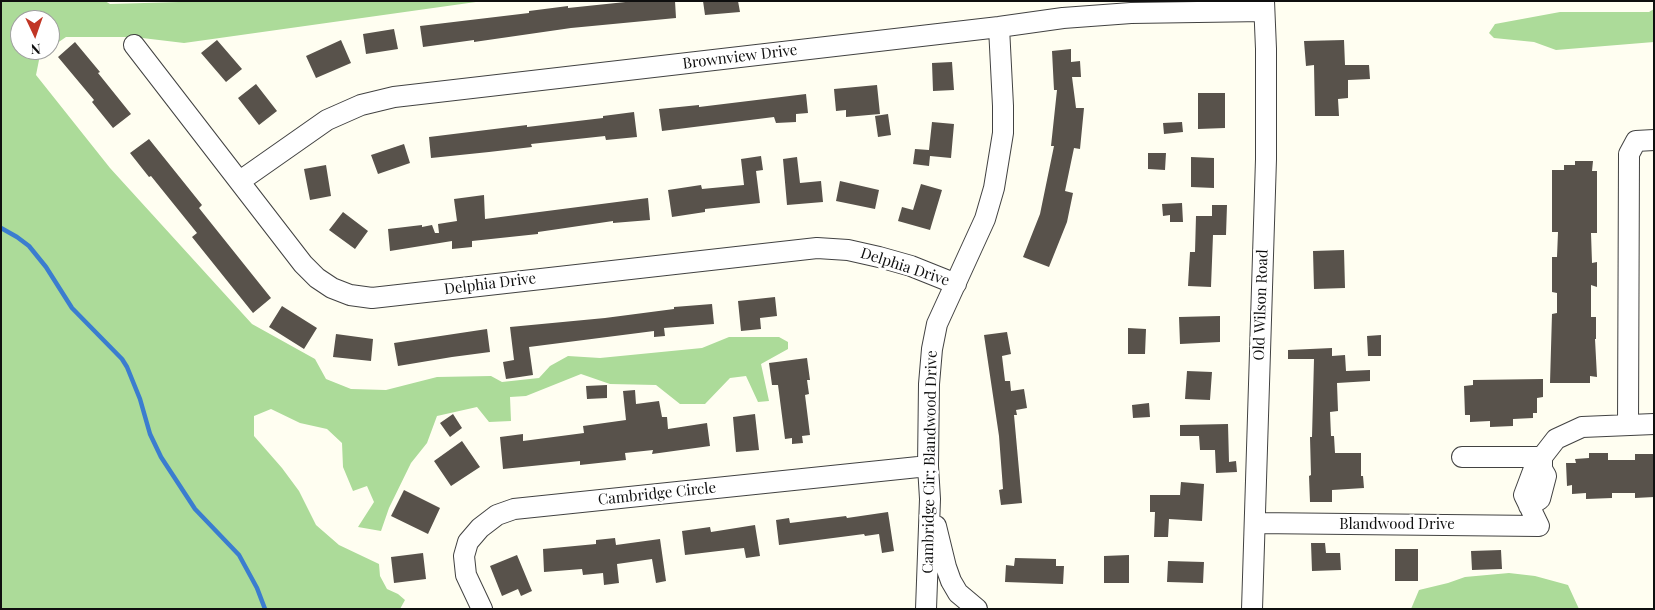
<!DOCTYPE html>
<style>
body{margin:0}
#map{position:relative;width:1655px;height:610px;overflow:hidden;background:#fffef1;font-family:"Playfair Display",serif}
canvas{display:block}
.frame{position:absolute;inset:0;border:2px solid #0f0f0f;pointer-events:none}
.north{position:absolute;left:10px;top:10px;width:50px;height:50px;box-sizing:border-box;background:#fff;border:1px solid #9f9f9f;border-radius:50%;rotate:177deg;font-size:14px;font-weight:700;line-height:20px;text-align:center;color:#0f0f0f}
.north::after{content:'';display:block;margin:auto;width:18px;height:22px;background:#c13625;clip-path:polygon(50% 0,100% 100%,50% 72%,0 100%)}
</style>
<div id="map">
<canvas width="1655" height="610"></canvas>
<div class="frame"></div>
<div class="north">N</div>
</div>
<script>
const context = document.querySelector('canvas').getContext('2d');
context.lineJoin = 'round';
function fill(path, color) {
  context.fillStyle = color;
  context.fill(path, 'evenodd');
}
function shape(rows) {
  const path = new Path2D();
  for (const r of rows) {
    path.moveTo(r[0], r[1]);
    for (let i = 2; i < r.length; i += 2) path.lineTo(r[i], r[i + 1]);
  }
  return path;
}
function strokePath(path, color, width, dash) {
  context.strokeStyle = color;
  context.lineWidth = width;
  context.lineCap = dash ? 'butt' : 'round';
  context.setLineDash(dash || []);
  context.stroke(path);
}
function label(font, color, halo, rows, align = 'center') {
  context.font = font + ' "Playfair Display",serif';
  context.lineWidth = 5;
  context.setLineDash([]);
  context.textBaseline = 'middle';
  context.strokeStyle = halo;
  context.fillStyle = color;
  for (const [text, x, y, turn = 0] of rows) {
    context.save();
    context.translate(x, y);
    context.rotate((+turn || 0) * Math.PI / 180);
    context.textAlign = isNaN(turn) ? turn : align;
    if (halo) context.strokeText(text, 0, 0);
    context.fillText(text, 0, 0);
    context.restore();
  }
}
fill(shape([
 [1,1,105,1,110,4,213,1,483,1,184,43,134,37,66,37,50,48,50,20,20,20,20,50,47,50,40,55,36,75,110,168,252,324,315,359,326,379,351,389,386,390,437,377,491,376,502,382,539,378,550,366,568,356,600,358,702,348,729,337,779,337,788,342,788,349,761,364,769,401,758,402,746,376,730,378,705,404,680,404,656,385,610,384,581,374,526,396,510,397,511,421,489,422,477,407,437,416,427,443,411,463,389,508,381,531,358,527,374,502,367,486,353,491,343,467,342,443,327,429,300,423,271,409,254,416,254,436,282,468,299,491,316,525,339,545,379,564,380,576,387,589,398,594,405,600,400,609,1,609],
 [1654,9,1654,42,1556,50,1534,42,1494,38,1489,33,1495,24,1560,12,1649,12],
 [1509,573,1535,576,1568,585,1579,609,1411,609,1419,590,1448,583,1465,577]
]), '#acdb99');
strokePath(shape([
 [1,228,17,237,29,246,46,267,72,308,122,359,127,367,140,399,150,434,161,457,195,509,239,555,257,588,265,609]
]), '#3b7dcf', 4.5);
fill(shape([
 [635,1,675,1,676,18,571,28,474,42,474,40,423,47,420,26,529,13,529,11,568,6,568,8],
 [703,1,738,1,740,12,705,15],
 [394,29,398,49,366,54,363,34],
 [217,40,242,69,226,82,201,53],
 [341,40,351,63,316,78,306,56],
 [1344,40,1345,65,1369,65,1370,79,1348,80,1348,98,1338,99,1339,116,1315,116,1314,65,1306,66,1304,41],
 [75,42,100,72,98,73,131,114,113,128,92,102,94,100,58,57],
 [1071,49,1071,62,1080,61,1081,77,1072,77,1076,108,1084,108,1080,149,1074,148,1065,191,1073,193,1067,222,1049,267,1023,257,1040,214,1054,146,1051,146,1057,90,1054,90,1052,51],
 [952,62,954,90,933,91,932,63],
 [256,84,277,111,259,125,238,98],
 [877,85,880,114,846,117,846,110,836,111,834,89],
 [1198,93,1225,93,1225,128,1198,129],
 [806,94,808,113,796,114,796,122,776,123,774,117,662,131,659,109,699,105,699,107],
 [634,112,637,137,606,140,605,136,531,144,532,147,489,152,431,158,429,137,527,125,527,127,603,118,603,116],
 [888,114,891,135,878,137,875,116],
 [932,122,954,124,951,158,930,156,929,166,913,164,915,149,929,150],
 [1182,122,1183,132,1164,134,1163,123],
 [149,139,202,205,199,208,271,298,253,313,192,237,197,233,151,176,149,177,130,153],
 [404,144,410,163,378,174,371,155],
 [1148,153,1166,153,1165,170,1148,169],
 [761,156,763,170,756,171,760,203,705,209,705,212,672,217,668,190,701,185,702,189,744,185,741,159],
 [797,157,800,183,821,181,823,202,787,205,783,159],
 [1191,157,1214,158,1214,188,1191,187],
 [1575,161,1593,161,1592,171,1597,171,1597,233,1591,233,1592,263,1597,262,1597,287,1591,285,1591,317,1596,317,1596,339,1595,339,1597,377,1590,376,1590,383,1550,383,1552,314,1557,313,1557,293,1552,292,1552,257,1557,257,1558,232,1552,232,1552,170,1564,170,1564,165,1575,165],
 [326,165,331,196,310,200,304,169],
 [840,181,879,190,875,209,836,201],
 [921,184,942,190,930,230,898,221,902,207,913,210],
 [484,195,485,219,648,198,650,220,613,223,613,221,538,232,538,234,472,241,472,247,452,249,452,241,390,251,388,229,422,225,422,227,432,225,435,233,439,233,438,224,457,221,454,199],
 [1182,203,1183,222,1170,222,1170,215,1163,216,1162,204],
 [1212,205,1227,205,1226,235,1213,235,1211,287,1188,286,1190,252,1195,252,1196,216,1212,216],
 [343,212,368,231,355,249,329,230],
 [1344,250,1345,288,1314,289,1313,251],
 [775,297,777,316,760,318,761,329,741,331,738,301],
 [712,304,714,324,664,328,665,336,654,337,654,331,529,347,533,375,506,379,503,362,514,360,510,327,605,318,674,309,674,307],
 [282,306,317,328,304,349,269,327],
 [1220,316,1220,342,1180,344,1179,317],
 [1128,328,1146,329,1145,354,1128,354],
 [487,329,490,352,452,357,398,366,394,343],
 [1007,332,1011,354,1002,356,1005,381,1010,381,1011,391,1024,389,1027,408,1016,410,1017,415,1014,415,1022,503,1001,505,999,490,1003,489,999,436,984,335],
 [336,334,373,339,371,361,333,357],
 [1381,335,1381,356,1368,356,1367,336],
 [1332,348,1332,356,1345,355,1346,371,1370,370,1370,381,1337,383,1338,411,1330,412,1331,436,1334,436,1335,453,1361,453,1361,476,1363,476,1364,488,1332,490,1332,502,1310,502,1309,476,1311,475,1310,437,1312,437,1314,359,1288,359,1288,350],
 [807,358,810,380,807,380,809,394,805,395,810,435,802,436,803,443,792,444,792,438,785,439,778,385,772,385,769,363],
 [1187,371,1212,372,1210,400,1185,399],
 [1543,379,1543,397,1537,398,1537,413,1533,413,1533,418,1513,419,1513,426,1490,427,1490,421,1470,422,1470,415,1465,415,1464,386,1473,385,1473,380],
 [607,385,607,398,587,399,586,386],
 [635,390,636,404,659,401,662,417,667,417,668,429,707,423,710,446,652,454,653,450,625,453,626,460,580,465,580,461,503,469,500,437,523,434,523,441,584,433,583,426,626,420,623,391],
 [1149,403,1150,417,1133,418,1132,405],
 [453,414,462,428,450,437,440,423],
 [755,414,759,450,736,452,733,417],
 [1228,424,1229,462,1236,461,1237,472,1216,473,1215,450,1200,450,1199,436,1180,436,1180,425],
 [462,441,480,467,451,486,434,461],
 [1589,453,1608,453,1608,460,1635,460,1635,454,1654,454,1654,497,1635,498,1635,493,1612,493,1612,498,1586,499,1586,493,1572,494,1572,485,1567,486,1566,463,1576,463,1575,459,1589,458],
 [1181,482,1204,484,1202,521,1169,519,1168,537,1154,537,1155,512,1150,512,1150,495,1180,495],
 [404,490,440,508,428,534,391,516],
 [888,512,894,551,882,553,879,534,865,536,864,534,779,545,776,520,789,518,790,523,846,516,847,518],
 [755,525,760,556,746,558,744,548,685,555,682,531,710,527,711,532],
 [615,538,616,545,660,539,666,581,656,583,652,559,617,564,619,583,604,585,603,573,583,575,582,569,544,572,543,549,596,544,596,540],
 [1311,543,1325,543,1326,553,1340,553,1341,570,1312,571],
 [1395,549,1418,549,1418,581,1395,581],
 [1501,550,1502,569,1472,570,1471,551],
 [423,553,426,579,394,583,391,557],
 [517,555,532,591,521,596,518,589,502,596,490,566],
 [1129,555,1129,583,1104,583,1104,556],
 [1015,558,1056,559,1056,566,1064,566,1063,584,1005,582,1006,565,1014,566],
 [1168,561,1204,562,1203,583,1167,582]
]), '#58524b');
const minor = shape([
 [134,45,303,264,317,278,332,288,350,295,372,298,817,248,848,250,879,257,911,266,956,284],
 [240,181,327,120,361,105,394,97,999,27,1063,18,1131,13,1264,11],
 [1628,425,1629,154,1636,141,1654,140],
 [1462,457,1542,457],
 [1529,506,1540,499,1546,476,1542,469,1542,457,1556,439,1582,427,1654,424],
 [1255,523,1539,526,1524,495,1533,471,1542,469],
 [936,526,946,567,951,581,958,593,977,609],
 [482,609,466,575,464,556,468,542,480,528,497,515,514,509,928,466],
 [926,609,930,499,928,466,929,384,932,349,937,324,985,219,994,188,1003,133,1003,106,999,27],
 [1252,609,1266,159,1266,49,1264,1]
]);
strokePath(minor, '#424242', 22);
strokePath(minor, '#fff', 20);
label('15px', '#0f0f0f', '#fff', [
 ["Brownview Drive",740,57,-7],
 ["Delphia Drive",905,267,18],
 ["Delphia Drive",490,284,-7],
 ["Old Wilson Road",1261,305,-88],
 ["Cambridge Cir; Blandwood Drive",930,462,-89],
 ["Cambridge Circle",657,494,-6],
 ["Blandwood Drive",1397,524]
]);
</script>
